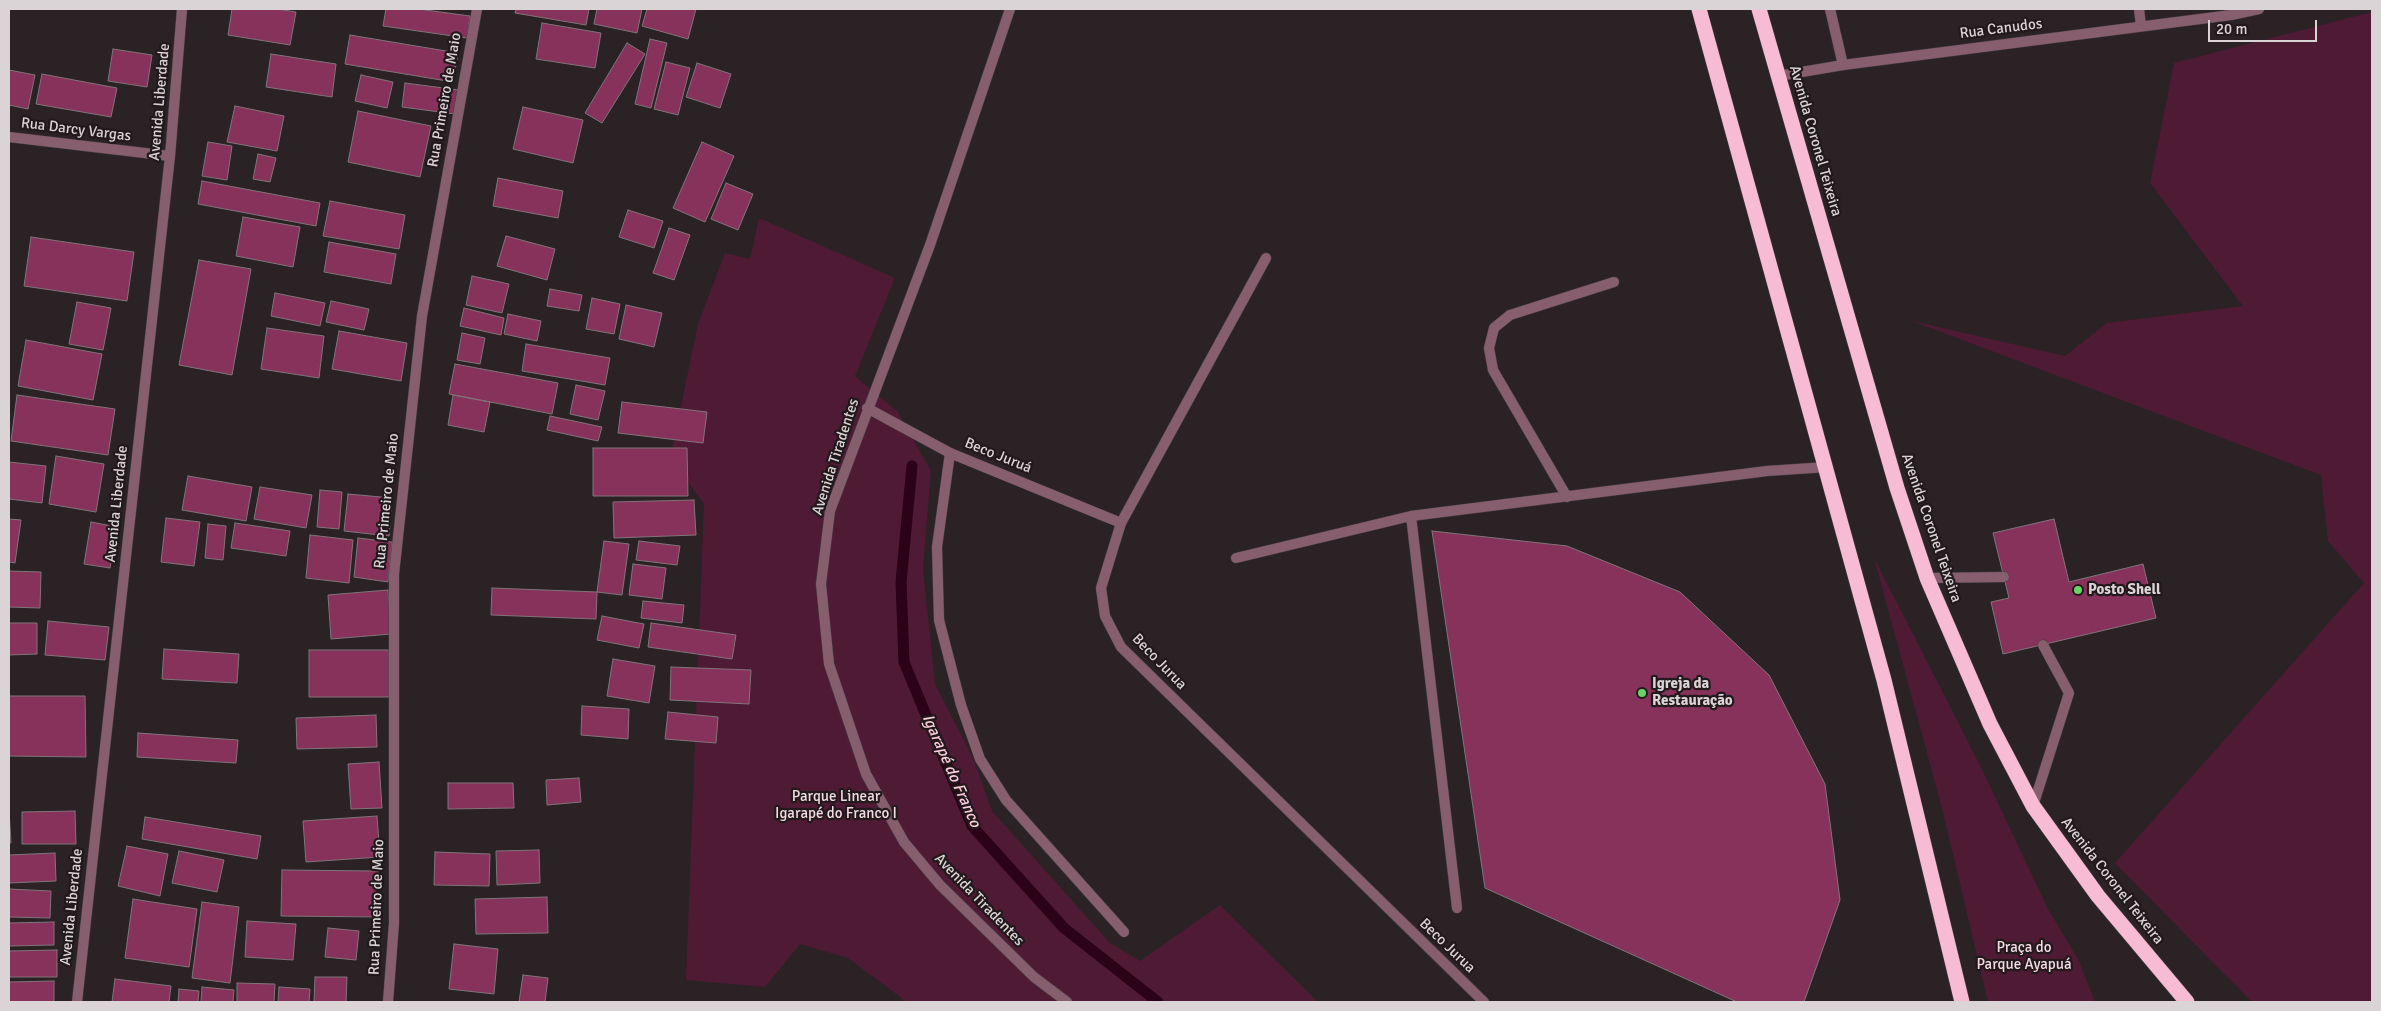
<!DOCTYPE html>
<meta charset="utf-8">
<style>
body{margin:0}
#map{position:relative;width:2381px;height:1011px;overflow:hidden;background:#2b2226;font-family:Signika,sans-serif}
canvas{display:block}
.frame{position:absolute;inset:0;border:10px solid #dad4d6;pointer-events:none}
.scale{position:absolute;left:2208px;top:20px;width:109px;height:22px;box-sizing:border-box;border:2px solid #dad4d6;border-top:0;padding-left:6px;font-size:15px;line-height:18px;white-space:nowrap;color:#dad4d6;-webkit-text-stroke:4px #21191c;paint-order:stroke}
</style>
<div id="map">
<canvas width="2381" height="1011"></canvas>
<div class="frame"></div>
<div class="scale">20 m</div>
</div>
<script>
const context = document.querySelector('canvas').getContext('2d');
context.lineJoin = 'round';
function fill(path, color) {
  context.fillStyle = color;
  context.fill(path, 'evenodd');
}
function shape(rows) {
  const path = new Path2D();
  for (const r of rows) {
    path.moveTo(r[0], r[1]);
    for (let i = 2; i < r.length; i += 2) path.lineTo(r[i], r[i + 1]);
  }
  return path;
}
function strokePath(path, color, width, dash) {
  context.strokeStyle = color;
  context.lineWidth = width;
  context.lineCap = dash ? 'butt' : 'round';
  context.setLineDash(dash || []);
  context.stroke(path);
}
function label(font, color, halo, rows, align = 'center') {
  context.font = font + ' Signika,sans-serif';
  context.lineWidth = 4.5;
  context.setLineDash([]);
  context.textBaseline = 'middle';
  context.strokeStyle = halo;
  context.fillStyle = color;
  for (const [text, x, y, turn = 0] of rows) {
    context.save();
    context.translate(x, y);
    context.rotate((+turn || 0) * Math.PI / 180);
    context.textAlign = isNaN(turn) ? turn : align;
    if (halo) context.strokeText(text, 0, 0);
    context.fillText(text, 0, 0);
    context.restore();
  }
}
fill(shape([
 [2372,12,2372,1002,2252,1002,2115,863,2364,583,2328,541,2321,475,1912,321,2065,356,2107,323,2243,306,2150,183,2174,63],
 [759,218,895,278,855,376,897,411,931,471,923,569,935,684,974,760,992,811,1110,943,1140,961,1220,905,1318,1002,907,1002,848,958,800,944,765,987,686,980,704,504,670,458,698,324,725,253,750,259],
 [1874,558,1980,765,2048,909,2078,959,2095,1002,1988,1002,1942,808]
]), '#4f1a34');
strokePath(shape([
 [912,466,901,582,904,662,972,826,1064,928,1158,1002]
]), '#2b0217', 11);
const building = shape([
 [232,9,277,9,296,12,290,45,228,35,232,9],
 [386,9,418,9,470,16,467,38,383,26,386,9],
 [516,9,589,9,586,25,515,13,516,9],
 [597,9,642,9,637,33,594,24,597,9],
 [647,9,696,9,688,39,642,26,647,9],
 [542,23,601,33,595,68,536,59,542,23],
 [350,35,458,53,453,82,345,64,350,35],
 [650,39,667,43,651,108,635,104,650,39],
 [627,43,645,54,602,123,585,113,627,43],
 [113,49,152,55,147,87,108,81,113,49],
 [271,54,336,64,332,97,266,87,271,54],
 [666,62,690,68,678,115,654,109,666,62],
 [697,63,731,74,720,108,686,97,697,63],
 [9,70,35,75,28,109,9,105,9,70],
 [42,74,117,88,111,117,36,104,42,74],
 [361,75,393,82,387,108,355,101,361,75],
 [405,83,459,90,455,114,402,107,405,83],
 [235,106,284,116,277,151,227,142,235,106],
 [523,107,583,120,573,163,513,149,523,107],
 [358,111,431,126,420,177,348,162,358,111],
 [208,142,232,146,227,180,202,176,208,142],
 [702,142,734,156,705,222,673,208,702,142],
 [258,154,276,158,270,182,253,179,258,154],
 [498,178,563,191,558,218,493,206,498,178],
 [202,181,320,203,316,226,198,204,202,181],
 [726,183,753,194,738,230,711,219,726,183],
 [330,201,405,215,399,249,323,236,330,201],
 [628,210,663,221,654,248,619,237,628,210],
 [243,217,300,227,293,267,236,256,243,217],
 [669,228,690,235,674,280,653,273,669,228],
 [506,236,555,249,547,280,497,266,506,236],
 [31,237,134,252,127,301,24,286,31,237],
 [329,242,396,254,391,284,324,272,329,242],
 [199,260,251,269,232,375,179,365,199,260],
 [472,276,509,284,502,313,466,305,472,276],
 [550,289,582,295,579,311,547,306,550,289],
 [275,293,325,303,320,326,271,316,275,293],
 [592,298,620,304,614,334,586,329,592,298],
 [331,301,369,309,364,330,326,322,331,301],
 [77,302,111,308,103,350,69,344,77,302],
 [626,305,662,313,654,347,619,339,626,305],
 [464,308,504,318,501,335,460,326,464,308],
 [508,314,541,321,537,341,504,334,508,314],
 [267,328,324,336,319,378,261,369,267,328],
 [339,331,407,343,401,381,332,369,339,331],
 [462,333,485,338,480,364,457,360,462,333],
 [26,340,102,354,93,400,18,386,26,340],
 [526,344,610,358,605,385,522,371,526,344],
 [455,364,558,383,552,414,449,394,455,364],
 [576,385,605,391,598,420,570,414,576,385],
 [17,395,115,409,108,455,11,441,17,395],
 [453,395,490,402,484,432,448,425,453,395],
 [622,402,707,412,703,443,618,433,622,402],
 [550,416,602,427,598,441,547,430,550,416],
 [593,448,687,448,688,496,593,496,593,448],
 [56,456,104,464,96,512,49,504,56,456],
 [9,462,46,466,42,503,9,499,9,462],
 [188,476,252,487,246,521,182,510,188,476],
 [260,487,312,495,306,528,254,519,260,487],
 [320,490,342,492,339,529,317,527,320,490],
 [348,494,392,498,389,536,344,531,348,494],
 [694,500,696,535,614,538,613,502,694,500],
 [166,518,200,522,194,566,161,562,166,518],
 [9,519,21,520,15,563,9,562,9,519],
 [2054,519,2069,582,2143,564,2156,618,2003,654,1991,602,2009,598,1993,533,2054,519],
 [91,522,117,527,110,568,84,564,91,522],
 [235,523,290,531,286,556,231,548,235,523],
 [208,524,226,526,223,560,205,558,208,524],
 [1432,531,1567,546,1680,592,1769,675,1825,784,1840,900,1804,1002,1737,1002,1485,888,1432,531],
 [310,535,353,540,349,583,306,578,310,535],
 [358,538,392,542,388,582,354,577,358,538],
 [604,541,629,544,622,595,597,592,604,541],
 [639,541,680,546,677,565,636,560,639,541],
 [633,564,666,568,662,599,629,595,633,564],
 [9,571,41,572,40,608,9,607,9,571],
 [492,588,597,592,596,619,491,615,492,588],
 [388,590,391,634,331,639,328,595,388,590],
 [643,601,684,605,682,623,641,618,643,601],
 [602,616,644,624,639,648,597,640,602,616],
 [48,621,109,627,105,660,45,655,48,621],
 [9,623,37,623,37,654,9,655,9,623],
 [651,623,736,635,732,659,648,647,651,623],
 [164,649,239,654,237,683,162,679,164,649],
 [309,650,389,650,389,697,309,697,309,650],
 [613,659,655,666,649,703,607,696,613,659],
 [671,667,751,670,749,704,670,700,671,667],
 [9,696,85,696,86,757,9,756,9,696],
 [582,706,629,709,628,739,581,735,582,706],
 [668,712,718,717,716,743,665,739,668,712],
 [376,715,377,747,297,749,296,718,376,715],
 [138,733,238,740,236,763,137,757,138,733],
 [379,762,382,808,351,809,348,764,379,762],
 [579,778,581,802,547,805,546,780,579,778],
 [448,783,513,783,514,808,448,809,448,783],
 [9,810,11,843,9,843,9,810],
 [75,811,76,844,22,844,22,812,75,811],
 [377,816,380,857,306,862,303,821,377,816],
 [145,817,261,836,257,859,142,839,145,817],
 [127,846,168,854,160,896,118,886,127,846],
 [539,850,540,883,497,885,496,851,539,850],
 [179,851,224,860,217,892,172,883,179,851],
 [435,852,490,854,489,886,434,885,435,852],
 [55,853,56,881,9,883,9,855,55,853],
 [282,870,378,871,378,917,281,916,282,870],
 [9,889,51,891,50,918,9,917,9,889],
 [547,897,548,933,476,934,475,899,547,897],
 [133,899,197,909,189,967,125,958,133,899],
 [202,902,239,907,230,983,192,978,202,902],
 [247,921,296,924,293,960,245,957,247,921],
 [54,922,54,945,9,946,9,923,54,922],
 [328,928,359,931,356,960,325,957,328,928],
 [454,944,498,949,494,994,449,989,454,944],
 [57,950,57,977,9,977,9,951,57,950],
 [523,975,548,978,545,1002,519,1002,523,975],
 [315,977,347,977,346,1002,314,1002,315,977],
 [115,979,171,986,169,1002,112,1002,115,979],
 [54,981,54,1002,9,1002,9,982,54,981],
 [237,983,275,984,274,1002,237,1002,237,983],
 [202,987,234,990,233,1002,201,1002,202,987],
 [279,987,310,989,309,1002,278,1002,279,987],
 [179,989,199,991,198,1002,178,1002,179,989]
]);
fill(building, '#87325b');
strokePath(building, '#807579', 1);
const lane = shape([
 [1266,258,1121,523,1101,588,1105,616,1121,647,1484,1002],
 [950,453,937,547,939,620,961,705,980,759,1006,800,1124,932],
 [1567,497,1493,370,1489,348,1494,328,1510,315,1614,282],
 [1236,558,1411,516],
 [1927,578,2004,577],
 [2033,806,2069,693,2043,645],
 [1457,908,1411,516,1767,471,1827,467]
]);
const street = shape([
 [1010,9,930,245,830,511,821,584,829,664,866,774,904,842,940,885,1034,977,1067,1002],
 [1830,9,1843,65],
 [2139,9,2141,26],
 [1778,76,1843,65,2231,15,2259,9],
 [9,137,170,156],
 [867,408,950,453,1121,523],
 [77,1002,170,156,182,9],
 [388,1002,394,923,394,574,422,316,477,9]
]);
const highway = shape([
 [1699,9,1884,680,1962,1002],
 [1759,9,1897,488,1927,578,1990,724,2033,806,2098,896,2187,1002]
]);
strokePath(lane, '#473e42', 11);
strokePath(street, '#473e42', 11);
strokePath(highway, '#473e42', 16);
strokePath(lane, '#865e6e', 10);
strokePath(street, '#865e6e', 10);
strokePath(highway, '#f7bbd3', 15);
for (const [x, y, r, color] of [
 [2078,590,5,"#68d465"],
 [1642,693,5,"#68d465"]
]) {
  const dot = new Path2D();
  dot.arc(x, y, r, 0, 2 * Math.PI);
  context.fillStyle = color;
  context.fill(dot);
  strokePath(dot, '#21191c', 2);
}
label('15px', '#dad4d6', '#21191c', [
 ["Rua Canudos",2001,29,-7],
 ["Rua Primeiro de Maio",445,100,-80],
 ["Avenida Liberdade",160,102,-85],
 ["Rua Darcy Vargas",76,130,7],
 ["Avenida Coronel Teixeira",1815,141,74],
 ["Beco Juruá",998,456,22],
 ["Avenida Tiradentes",836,457,-72],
 ["Rua Primeiro de Maio",387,501,-84],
 ["Avenida Liberdade",117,504,-84],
 ["Avenida Coronel Teixeira",1931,528,71],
 ["Beco Jurua",1159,662,46],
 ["Avenida Coronel Teixeira",2112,881,52],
 ["Avenida Tiradentes",979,900,46],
 ["Avenida Liberdade",72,907,-84],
 ["Rua Primeiro de Maio",377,907,-88],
 ["Beco Jurua",1447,946,44]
]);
label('bold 15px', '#dad4d6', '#21191c', [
 ["Posto Shell",2088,590],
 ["Igreja da",1652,684],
 ["Restauração",1652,701]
], 'left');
label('15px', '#f4dae4', '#21191c', [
 ["Parque Linear",836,797],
 ["Igarapé do Franco I",836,814],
 ["Praça do",2024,948],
 ["Parque Ayapuá",2024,965]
]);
label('italic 16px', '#fdcbde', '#21191c', [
 ["Igarapé do Franco",951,771,66]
]);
</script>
